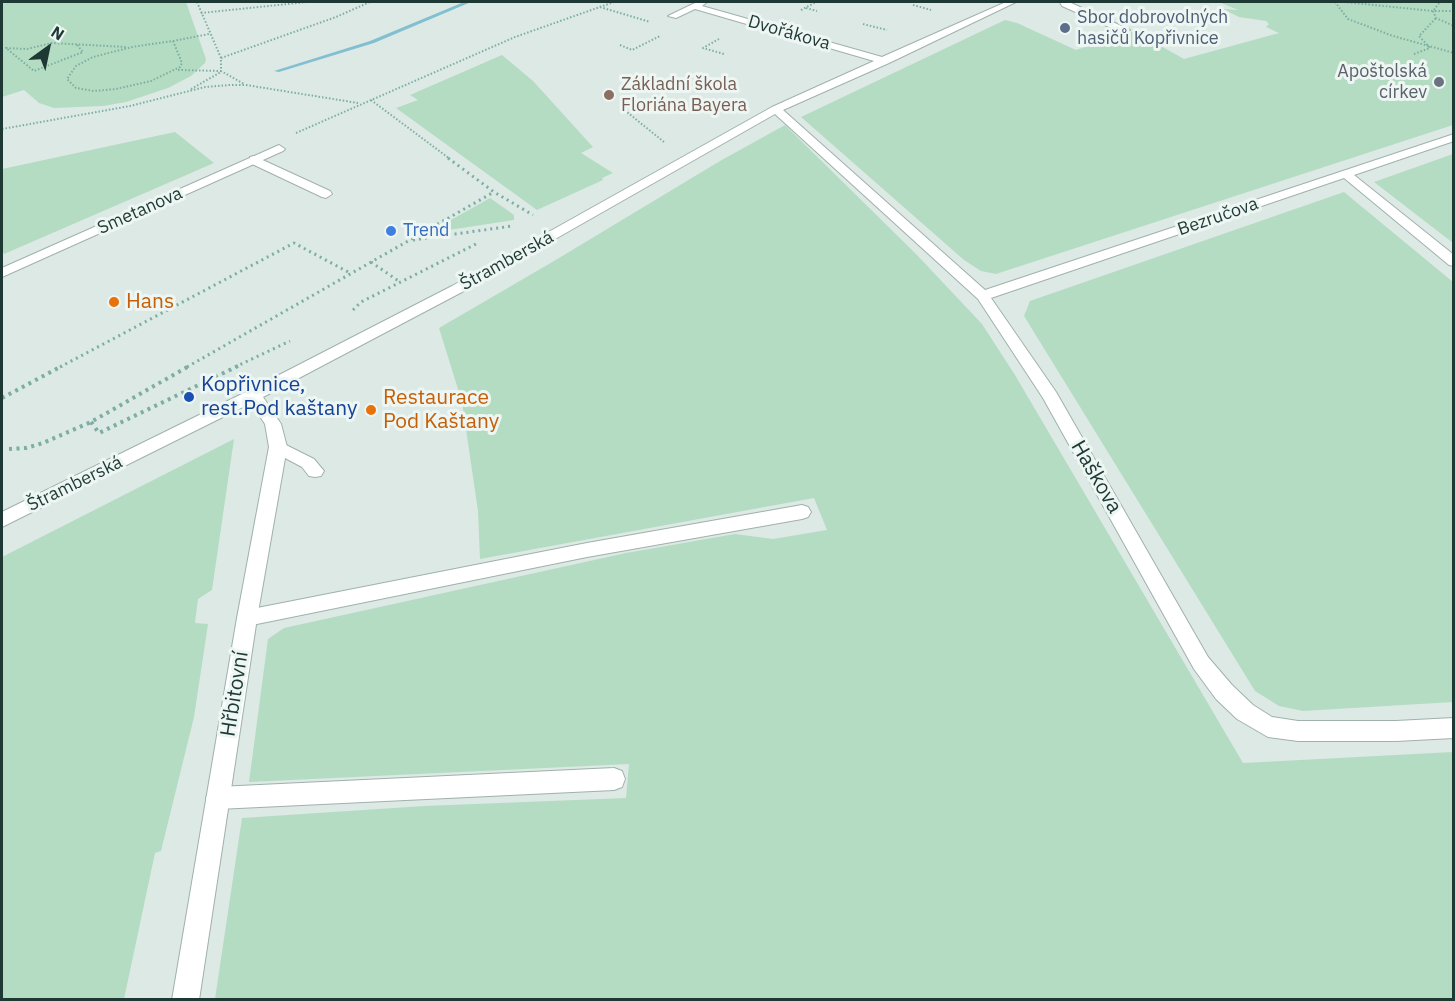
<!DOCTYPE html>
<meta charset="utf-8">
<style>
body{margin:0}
#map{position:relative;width:1455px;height:1001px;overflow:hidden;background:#dde9e5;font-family:"IBM Plex Sans",sans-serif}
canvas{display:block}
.frame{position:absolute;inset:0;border:3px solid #1e3934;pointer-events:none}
.north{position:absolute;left:18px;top:18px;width:60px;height:60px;-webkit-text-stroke:4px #edf6f2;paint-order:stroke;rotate:33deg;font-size:16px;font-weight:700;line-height:24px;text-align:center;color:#1e3934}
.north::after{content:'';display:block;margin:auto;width:21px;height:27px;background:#1e3934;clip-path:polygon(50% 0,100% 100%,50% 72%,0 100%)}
</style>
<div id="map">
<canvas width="1455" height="1001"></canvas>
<div class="frame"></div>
<div class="north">N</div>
</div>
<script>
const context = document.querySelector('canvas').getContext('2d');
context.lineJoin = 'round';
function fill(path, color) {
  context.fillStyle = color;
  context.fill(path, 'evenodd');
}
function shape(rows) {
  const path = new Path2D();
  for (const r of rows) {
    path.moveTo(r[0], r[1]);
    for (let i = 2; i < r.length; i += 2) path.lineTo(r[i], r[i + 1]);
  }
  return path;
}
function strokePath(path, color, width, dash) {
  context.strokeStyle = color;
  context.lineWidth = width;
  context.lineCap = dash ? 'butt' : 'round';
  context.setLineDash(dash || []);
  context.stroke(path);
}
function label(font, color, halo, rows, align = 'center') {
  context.font = font + ' "IBM Plex Sans",sans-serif';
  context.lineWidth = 6;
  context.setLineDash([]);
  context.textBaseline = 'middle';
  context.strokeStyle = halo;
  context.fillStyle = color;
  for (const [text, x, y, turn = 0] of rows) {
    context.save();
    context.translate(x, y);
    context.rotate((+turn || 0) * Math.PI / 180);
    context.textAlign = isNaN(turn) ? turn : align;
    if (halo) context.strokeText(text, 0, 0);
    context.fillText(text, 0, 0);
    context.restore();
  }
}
fill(shape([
 [2,2,186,2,206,59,205,63,191,76,168,88,126,102,103,106,54,108,39,103,24,90,2,97],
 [1219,2,1453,2,1453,125,996,274,981,271,964,260,801,117,1005,20,1017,23,1076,50,1134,31,1184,59,1279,33,1266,27,1269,24,1266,21,1239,17,1223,9,1238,10],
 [502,55,533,81,593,147,581,153,613,173,602,178,603,180,537,210,396,108,418,100,410,95],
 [785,125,916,254,982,324,1015,375,1243,763,1453,752,1453,999,215,999,242,818,424,806,626,798,629,764,249,782,268,639,284,628,626,553,735,534,773,539,827,530,814,498,480,559,478,511,462,402,439,328,554,261,720,161],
 [175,132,214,163,4,254,2,250,2,169],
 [1453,154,1454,154,1453,243,1374,182],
 [1344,192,1453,282,1453,702,1303,711,1279,706,1255,691,1024,316,1030,301],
 [490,198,514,215,514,220,442,231,442,225],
 [234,439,212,590,198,599,195,623,208,624,194,717,161,851,155,853,124,999,2,999,2,557]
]), '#b4dcc2');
fill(shape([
 [464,2,471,2,374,43,279,72,274,71,370,41,464,2]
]), '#82bfd1');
const lane = shape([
 [1060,2,1069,2,1130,30,1111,35,1111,31,1116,30,1062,6,1060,2],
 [254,156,330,191,332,194,326,198,322,197,250,163,250,157,254,156],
 [278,441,314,459,324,471,321,476,315,477,309,476,302,467,272,451,269,447,272,443,278,441],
 [802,505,808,507,811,512,808,517,802,519,587,557,247,626,240,624,237,618,240,612,247,610,587,543,802,505],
 [614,768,622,771,625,779,622,787,614,790,218,809,210,806,206,798,210,790,218,787,614,768]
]);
const street = shape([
 [697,2,707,2,702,6,882,57,1006,2,1016,2,889,63,783,110,985,290,1454,134,1454,141,1354,175,1454,255,1454,266,1449,265,1344,178,991,298,1056,392,1208,657,1232,685,1253,705,1272,717,1298,721,1396,721,1454,718,1454,738,1396,741,1298,741,1268,737,1237,719,1216,699,1194,669,1043,398,978,299,775,114,462,292,263,397,281,424,287,447,257,618,199,1000,172,1000,237,618,269,447,265,424,251,403,2,527,2,512,248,391,452,286,772,107,874,61,695,9,676,18,668,16,697,2],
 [279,145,285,149,283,151,2,277,2,268,279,145]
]);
strokePath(lane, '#a0b1ac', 2);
strokePath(street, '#a0b1ac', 2);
strokePath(shape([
 [197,2,221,58,221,71,244,84],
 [1335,2,1348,19,1393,36,1454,53],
 [1344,2,1433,11,1440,2],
 [913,5,931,10],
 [600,7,650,22],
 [806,8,817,11],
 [801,10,816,2],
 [1454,11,1433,11,1436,18,1454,26],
 [201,13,307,2],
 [863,24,887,30],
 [719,39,703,48,724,54],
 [173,41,182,63,180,67,151,81,116,89,94,91,76,88,67,79,76,66,93,57,132,47,173,41],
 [173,41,209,34],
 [77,45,83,52,34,71,6,48,27,49,52,43,126,47],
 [620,45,632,50,660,36],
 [1414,54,1430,48,1419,36,1436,18],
 [221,58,336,17,370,2],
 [178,70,221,71],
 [191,89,221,72],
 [371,100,450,159],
 [622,108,664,142],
 [2,129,130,106,205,87,230,85,246,85,358,103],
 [296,133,515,37,614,2]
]), '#7caea2', 2, [1.5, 2]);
strokePath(shape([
 [448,158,494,192,533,215],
 [413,240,512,226],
 [371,262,400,282],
 [353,310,361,302,476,244],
 [60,367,294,243,350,273],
 [187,367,494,192],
 [235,367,290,341]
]), '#7caea2', 3, [2, 4]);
strokePath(shape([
 [2,398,62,366],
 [91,422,99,433,238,366],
 [9,449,26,448,43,443,91,422,189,366]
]), '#7caea2', 4, [3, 4.5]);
fill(lane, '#fff');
fill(street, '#fff');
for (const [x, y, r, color] of [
 [1065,28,6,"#5c6f8a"],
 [1439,82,6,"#6b7280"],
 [609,95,6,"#8d6e63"],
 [391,231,6,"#3f7fe0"],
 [114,302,6,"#e8710a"],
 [189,397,6,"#1a4fb4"],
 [371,410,6,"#e8710a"]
]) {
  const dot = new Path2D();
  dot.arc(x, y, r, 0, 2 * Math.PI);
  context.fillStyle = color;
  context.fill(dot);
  strokePath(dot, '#edf6f2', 2);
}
label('18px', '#4e5e75', '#edf6f2', [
 ["Sbor dobrovolných",1077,18],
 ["hasičů Kopřivnice",1077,39]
], 'left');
label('18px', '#1e3934', '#edf6f2', [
 ["Dvořákova",789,33,16],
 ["Smetanova",140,211,-24],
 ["Bezručova",1218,217,-19],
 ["Štramberská",507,261,-29],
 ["Štramberská",75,484,-26]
]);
label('18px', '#5b616d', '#edf6f2', [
 ["Apoštolská",1427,72],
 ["církev",1427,93]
], 'right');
label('18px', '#785e54', '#edf6f2', [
 ["Základní škola",621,85],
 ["Floriána Bayera",621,106]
], 'left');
label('18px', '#366cbe', '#edf6f2', [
 ["Trend",403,231]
], 'left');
label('21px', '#c56008', '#edf6f2', [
 ["Hans",126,302],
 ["Restaurace",383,398],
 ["Pod Kaštany",383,422]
], 'left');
label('21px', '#164399', '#edf6f2', [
 ["Kopřivnice,",201,385],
 ["rest.Pod kaštany",201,409]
], 'left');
label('21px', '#1e3934', '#edf6f2', [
 ["Haškova",1096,477,60],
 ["Hřbitovní",235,694,-81]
]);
</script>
